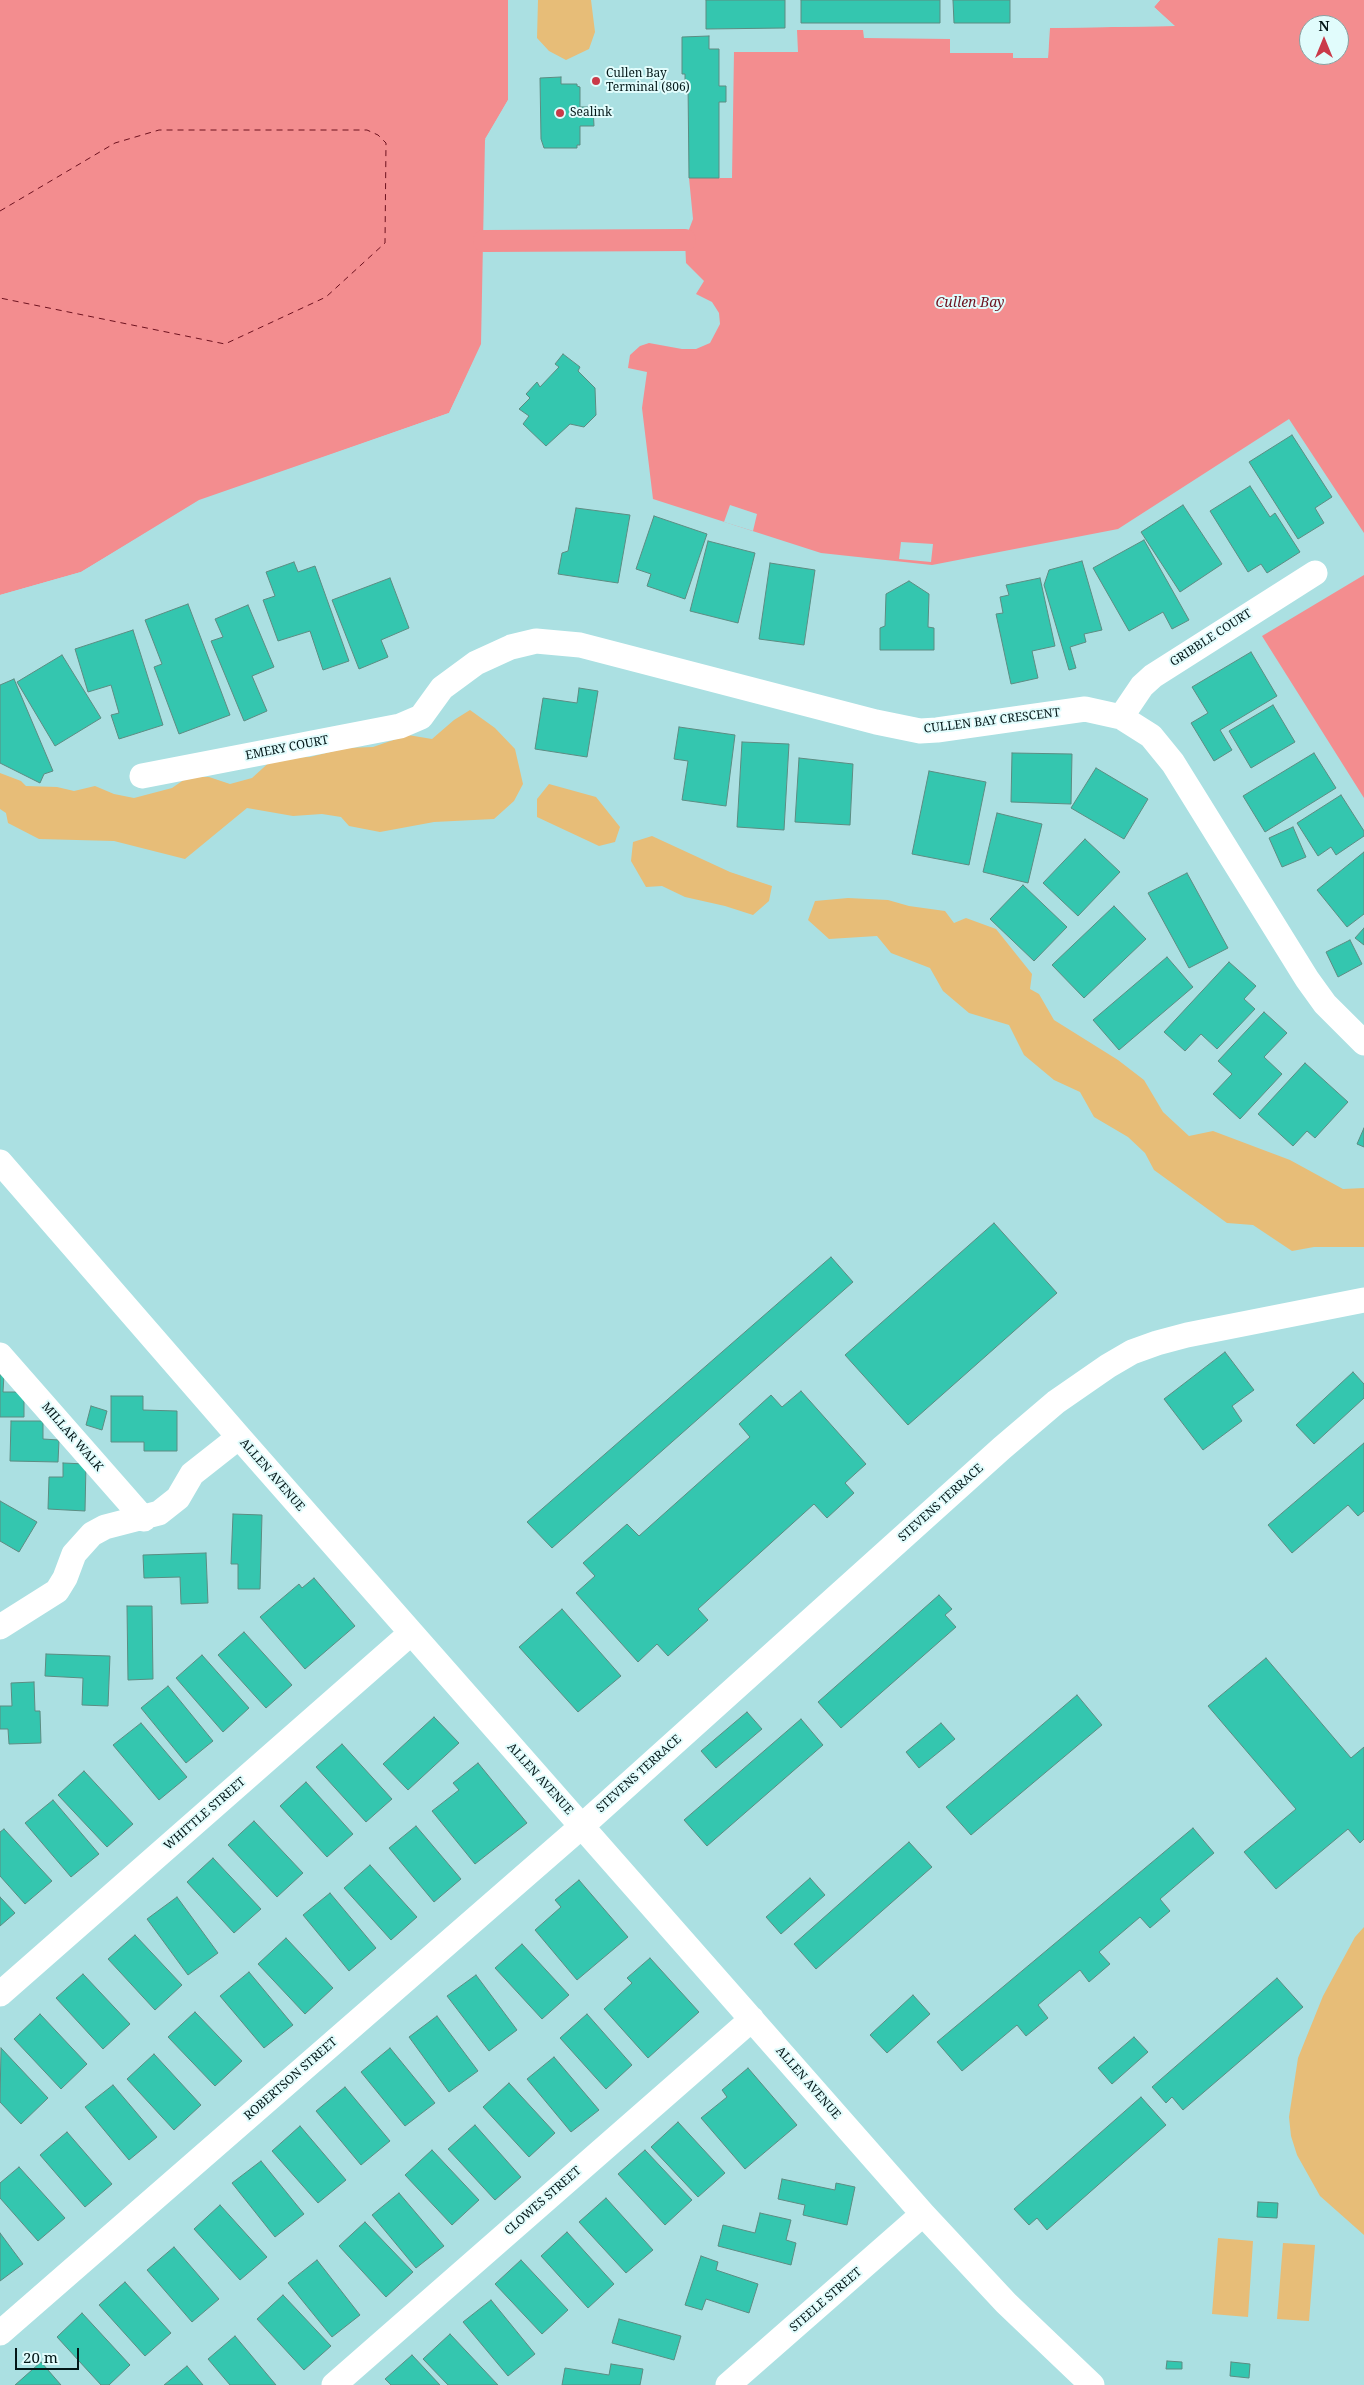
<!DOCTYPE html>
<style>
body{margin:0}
#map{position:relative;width:1364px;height:2385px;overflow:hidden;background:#abe0e2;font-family:"Noto Serif",serif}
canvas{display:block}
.north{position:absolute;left:1299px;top:15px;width:50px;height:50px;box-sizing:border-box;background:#e1fcfc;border:1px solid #88a0a1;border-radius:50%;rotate:0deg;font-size:14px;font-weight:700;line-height:20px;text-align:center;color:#031718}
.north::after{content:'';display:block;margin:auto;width:18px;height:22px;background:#ca3a49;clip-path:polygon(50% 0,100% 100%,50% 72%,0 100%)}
.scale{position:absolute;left:15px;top:2348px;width:64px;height:22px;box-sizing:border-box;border:2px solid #031718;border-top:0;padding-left:6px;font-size:15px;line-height:18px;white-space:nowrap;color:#031718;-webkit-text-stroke:4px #e1fcfc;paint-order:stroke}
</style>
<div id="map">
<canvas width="1364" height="2385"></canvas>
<div class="north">N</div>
<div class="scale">20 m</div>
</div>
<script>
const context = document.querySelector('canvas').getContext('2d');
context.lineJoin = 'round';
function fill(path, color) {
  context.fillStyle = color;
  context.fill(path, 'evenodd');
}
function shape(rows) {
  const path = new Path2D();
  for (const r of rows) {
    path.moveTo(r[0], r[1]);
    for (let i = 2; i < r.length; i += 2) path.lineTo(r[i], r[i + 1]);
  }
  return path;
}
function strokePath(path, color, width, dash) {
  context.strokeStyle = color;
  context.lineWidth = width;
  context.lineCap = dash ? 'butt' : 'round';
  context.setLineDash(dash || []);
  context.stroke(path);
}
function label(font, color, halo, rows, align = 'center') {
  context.font = font + ' "Noto Serif",serif';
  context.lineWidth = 4;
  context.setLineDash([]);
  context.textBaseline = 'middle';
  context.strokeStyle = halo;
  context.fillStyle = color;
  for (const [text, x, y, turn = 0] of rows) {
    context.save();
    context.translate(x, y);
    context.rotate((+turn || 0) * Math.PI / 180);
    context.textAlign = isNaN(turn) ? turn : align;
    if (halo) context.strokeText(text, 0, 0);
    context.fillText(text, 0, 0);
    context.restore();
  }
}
fill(shape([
 [538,0,591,0,595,32,589,49,566,60,549,51,537,38],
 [470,710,495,728,515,749,523,784,514,801,494,819,434,822,380,832,349,826,341,817,322,814,293,816,247,808,185,859,114,841,39,839,8,823,6,813,0,809,0,773,21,781,26,786,57,787,74,791,95,786,114,794,134,798,172,788,188,777,209,777,230,784,252,778,274,758,310,757,346,748,373,747,408,735,432,739,454,720],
 [549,784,596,797,620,827,615,842,599,846,537,817,537,799],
 [652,836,730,872,772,886,769,901,753,915,725,906,685,897,662,886,646,887,631,861,633,842],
 [848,898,888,900,909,906,945,911,954,923,966,918,996,929,1032,974,1030,989,1039,994,1054,1020,1118,1060,1144,1080,1163,1112,1189,1136,1213,1131,1290,1160,1343,1189,1364,1188,1364,1247,1314,1247,1292,1251,1253,1225,1227,1223,1154,1170,1145,1153,1128,1137,1094,1117,1080,1092,1054,1080,1024,1055,1009,1025,969,1013,943,991,930,968,891,953,877,936,829,939,808,920,815,901],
 [1364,1927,1364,2235,1320,2196,1297,2155,1291,2136,1289,2117,1298,2058,1323,1996,1355,1937],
 [1218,2238,1253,2241,1248,2317,1212,2314],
 [1283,2243,1315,2245,1309,2321,1277,2319]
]), '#e7bd78');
fill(shape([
 [0,0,508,0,508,100,485,140,481,344,449,413,199,500,81,572,0,595],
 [1160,0,1364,0,1364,533,1289,419,1118,529,932,565,821,553,653,499,642,408,647,372,628,368,630,355,640,346,649,343,682,349,696,349,710,343,720,324,719,313,712,302,696,294,704,281,686,263,685,240,693,219,689,178,732,178,734,52,798,52,797,30,863,30,864,38,950,39,950,53,1013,53,1013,58,1048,58,1049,28,1174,26,1154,7],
 [1309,25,1339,25,1339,55,1309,55],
 [1364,575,1364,798,1262,636]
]), '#f38d8f');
fill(shape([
 [508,0,511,0,511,101,488,140,485,139,508,100],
 [1157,0,1160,0,1154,7,1175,26,1050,28,1048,58,1013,58,1013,50,1015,55,1046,55,1049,26,1168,24,1152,8],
 [478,352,480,354,450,415,200,503,82,574,0,598,0,595,81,572,199,501,449,413],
 [730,505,757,514,753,531,724,522],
 [901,542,933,544,931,562,899,559]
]), '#abe0e2');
strokePath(shape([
 [484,241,685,240]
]), '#f38d8f', 22);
strokePath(shape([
 [0,211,115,143,159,130,367,130,378,135,386,143,385,243,326,297,225,344,0,298]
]), '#6d121f', 1, [6, 5]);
const building = shape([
 [706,0,785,0,785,28,706,29,706,0],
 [801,0,940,0,940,23,801,23,801,0],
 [953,0,1010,0,1010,23,954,23,953,0],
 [709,36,709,49,719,49,719,86,726,86,726,102,719,102,719,178,689,178,688,83,685,83,685,74,682,74,682,37,709,36],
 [561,77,561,84,577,84,577,86,580,87,580,107,593,107,594,126,580,126,580,145,577,145,577,148,544,148,541,139,540,78,561,77],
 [563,354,580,367,578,371,595,388,596,415,584,427,570,424,546,446,523,424,529,416,519,409,530,398,526,394,537,382,540,387,559,367,555,364,563,354],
 [1292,435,1332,497,1315,508,1324,523,1298,539,1249,462,1292,435],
 [1250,486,1270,517,1275,513,1300,552,1267,573,1261,564,1248,572,1210,511,1250,486],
 [1183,505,1222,564,1180,592,1141,532,1183,505],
 [576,508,630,515,618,583,558,574,562,553,568,551,576,508],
 [654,516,707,534,685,599,647,586,651,574,636,569,654,516],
 [1144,540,1189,620,1172,629,1163,612,1129,631,1093,568,1144,540],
 [708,541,755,553,738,623,690,611,708,541],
 [1082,561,1102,630,1084,634,1086,642,1070,647,1076,668,1069,670,1044,585,1049,570,1082,561],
 [294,562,298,572,315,566,349,661,323,670,310,631,278,641,263,600,275,596,266,572,294,562],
 [770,563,815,570,804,645,759,639,770,563],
 [390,578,409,628,381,640,388,657,359,669,332,600,390,578],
 [1040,578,1055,646,1032,651,1038,678,1011,684,996,614,1003,613,1000,597,1009,595,1006,585,1040,578],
 [909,581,929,594,928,627,934,628,934,650,880,650,880,628,885,626,886,594,909,581],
 [188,604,230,715,179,734,154,667,162,664,145,620,188,604],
 [248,605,274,667,252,676,267,711,244,721,211,641,223,637,215,619,248,605],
 [133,630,163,725,119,739,111,715,119,713,111,685,88,692,75,649,133,630],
 [1251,652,1277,696,1220,730,1232,750,1214,761,1191,723,1208,713,1192,687,1251,652],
 [62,655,101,718,55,746,17,682,62,655],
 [14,679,53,771,44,774,40,783,0,763,0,685,14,679],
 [579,688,598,691,587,757,535,749,543,698,577,703,579,688],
 [1273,705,1295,742,1251,768,1229,731,1273,705],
 [679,727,735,735,726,806,682,800,688,761,674,759,679,727],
 [742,742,789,744,784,830,737,827,742,742],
 [1012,753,1072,754,1071,804,1011,802,1012,753],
 [1314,753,1336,788,1265,832,1243,796,1314,753],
 [799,758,853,764,850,825,795,822,799,758],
 [1096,768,1148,799,1124,839,1071,808,1096,768],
 [929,771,986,782,969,865,912,854,929,771],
 [1341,795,1364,831,1364,836,1336,855,1331,847,1318,856,1297,823,1341,795],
 [997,813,1042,824,1028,883,983,872,997,813],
 [1293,827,1306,857,1282,867,1269,838,1293,827],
 [1085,839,1120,872,1078,916,1043,883,1085,839],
 [1364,852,1364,914,1347,927,1317,890,1364,852],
 [1187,873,1228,948,1189,968,1148,893,1187,873],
 [1023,885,1067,927,1034,961,990,919,1023,885],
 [1114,906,1146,939,1084,998,1052,965,1114,906],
 [1364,928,1364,945,1355,938,1364,928],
 [1350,940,1362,964,1338,977,1326,952,1350,940],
 [1167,957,1193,987,1119,1050,1093,1020,1167,957],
 [1229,962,1256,986,1244,999,1255,1009,1217,1049,1201,1034,1185,1051,1164,1032,1229,962],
 [1264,1012,1287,1033,1264,1057,1282,1074,1240,1119,1213,1094,1232,1074,1218,1061,1264,1012],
 [1305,1063,1348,1102,1315,1138,1307,1131,1293,1146,1258,1114,1305,1063],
 [1364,1128,1364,1147,1357,1144,1364,1128],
 [994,1223,1057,1293,908,1425,845,1355,994,1223],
 [831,1257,853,1282,552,1548,527,1522,831,1257],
 [1225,1352,1254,1390,1232,1406,1242,1421,1203,1450,1164,1399,1225,1352],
 [1353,1372,1364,1384,1364,1398,1314,1444,1296,1425,1353,1372],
 [0,1374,4,1374,3,1392,24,1392,24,1417,0,1417,0,1374],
 [801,1391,866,1464,845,1483,854,1493,827,1518,814,1504,698,1609,708,1620,668,1656,657,1644,638,1662,576,1593,595,1576,583,1563,627,1524,639,1536,750,1437,739,1424,771,1395,782,1407,801,1391],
 [111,1396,143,1396,143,1410,177,1411,177,1451,144,1451,144,1442,111,1442,111,1396],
 [91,1406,107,1411,102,1430,86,1425,91,1406],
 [11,1421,43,1421,43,1439,59,1440,58,1462,10,1461,11,1421],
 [1364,1443,1364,1511,1358,1516,1348,1505,1292,1553,1268,1525,1364,1443],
 [63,1463,86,1464,85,1511,48,1509,49,1477,63,1477,63,1463],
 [0,1501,37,1522,19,1552,0,1541,0,1501],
 [233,1514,262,1515,260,1589,238,1589,238,1564,231,1564,233,1514],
 [206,1553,208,1603,181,1604,180,1577,144,1578,143,1555,206,1553],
 [314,1578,355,1626,305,1669,260,1617,299,1584,302,1588,314,1578],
 [939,1595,952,1609,945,1615,956,1627,841,1728,818,1702,939,1595],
 [127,1606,152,1606,153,1679,128,1680,127,1606],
 [562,1609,621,1676,578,1712,519,1647,562,1609],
 [244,1632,292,1685,266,1708,218,1655,244,1632],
 [46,1654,110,1656,108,1706,82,1705,83,1678,45,1676,46,1654],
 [202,1655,249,1708,223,1732,176,1678,202,1655],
 [1266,1658,1351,1758,1364,1747,1364,1839,1360,1843,1348,1829,1276,1889,1244,1852,1296,1809,1208,1706,1266,1658],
 [34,1682,35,1711,40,1711,41,1743,9,1744,8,1729,0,1729,0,1706,12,1706,11,1683,34,1682],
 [168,1686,213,1741,186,1763,141,1708,168,1686],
 [1077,1695,1102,1725,971,1835,946,1807,1077,1695],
 [747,1712,762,1729,716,1768,701,1751,747,1712],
 [434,1717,459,1743,408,1790,383,1764,434,1717],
 [801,1719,823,1745,707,1846,684,1820,801,1719],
 [141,1723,187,1777,159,1800,113,1745,141,1723],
 [941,1723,955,1739,919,1768,906,1752,941,1723],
 [342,1744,392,1799,366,1822,316,1767,342,1744],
 [478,1763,527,1823,475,1864,432,1811,459,1790,453,1783,478,1763],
 [84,1771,133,1824,107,1847,58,1795,84,1771],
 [306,1782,353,1834,327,1857,280,1806,306,1782],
 [53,1800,99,1854,71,1877,25,1823,53,1800],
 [254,1821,303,1873,277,1897,228,1845,254,1821],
 [416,1826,461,1879,434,1902,389,1848,416,1826],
 [1193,1828,1214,1853,1160,1899,1170,1911,1150,1928,1140,1917,1099,1952,1110,1964,1089,1982,1080,1970,1038,2005,1048,2018,1026,2036,1017,2025,962,2071,937,2042,1193,1828],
 [4,1829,52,1881,25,1904,0,1876,0,1832,4,1829],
 [909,1842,932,1867,816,1969,794,1944,909,1842],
 [213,1858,261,1909,234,1933,187,1882,213,1858],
 [370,1865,417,1917,391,1940,344,1888,370,1865],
 [810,1878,825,1895,781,1934,766,1917,810,1878],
 [579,1880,628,1937,577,1980,535,1930,561,1907,555,1900,579,1880],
 [330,1893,376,1948,349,1971,303,1915,330,1893],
 [0,1897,15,1913,0,1926,0,1897],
 [177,1897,218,1953,188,1975,147,1919,177,1897],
 [135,1935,182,1985,155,2010,108,1959,135,1935],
 [286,1938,333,1988,305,2014,258,1964,286,1938],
 [522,1944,569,1995,542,2019,495,1968,522,1944],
 [650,1958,699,2012,648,2058,604,2009,632,1983,627,1978,650,1958],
 [249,1972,293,2025,264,2048,220,1996,249,1972],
 [83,1974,130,2024,103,2049,56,1998,83,1974],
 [476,1975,517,2030,489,2051,447,1996,476,1975],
 [1277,1978,1303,2007,1183,2110,1172,2097,1166,2103,1152,2087,1277,1978],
 [913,1995,930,2014,887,2053,870,2035,913,1995],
 [195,2012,242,2061,215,2086,168,2037,195,2012],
 [40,2014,87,2064,61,2089,14,2039,40,2014],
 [587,2014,632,2065,606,2089,560,2038,587,2014],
 [437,2016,478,2071,449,2092,409,2037,437,2016],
 [1134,2037,1148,2052,1112,2084,1098,2068,1134,2037],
 [1,2048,48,2098,21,2124,0,2102,1,2048],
 [390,2048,435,2103,405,2126,361,2072,390,2048],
 [154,2054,201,2105,174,2130,127,2079,154,2054],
 [554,2057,599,2110,571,2132,527,2079,554,2057],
 [748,2068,797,2125,745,2169,701,2118,727,2097,722,2090,748,2068],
 [509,2083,555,2133,529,2157,483,2107,509,2083],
 [113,2085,157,2137,129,2160,85,2107,113,2085],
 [345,2087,390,2141,361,2165,316,2111,345,2087],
 [1141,2097,1166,2125,1047,2230,1037,2218,1029,2225,1014,2209,1141,2097],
 [678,2122,725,2173,698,2197,651,2147,678,2122],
 [475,2125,521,2177,495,2200,448,2149,475,2125],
 [300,2126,346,2180,318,2203,272,2151,300,2126],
 [67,2132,112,2184,85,2207,40,2155,67,2132],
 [432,2150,479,2200,452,2225,405,2175,432,2150],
 [645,2150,692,2200,665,2225,618,2174,645,2150],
 [261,2161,304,2214,275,2237,232,2183,261,2161],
 [19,2167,65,2218,38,2241,0,2198,0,2183,19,2167],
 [782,2179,835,2190,836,2183,855,2187,847,2225,803,2215,805,2205,778,2199,782,2179],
 [399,2193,444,2246,416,2268,372,2215,399,2193],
 [606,2198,653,2250,626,2273,579,2222,606,2198],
 [1258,2202,1278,2203,1277,2218,1257,2217,1258,2202],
 [220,2205,267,2257,240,2280,194,2229,220,2205],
 [760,2213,791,2220,786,2240,796,2243,791,2265,718,2246,723,2225,755,2233,760,2213],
 [365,2222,413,2272,386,2297,339,2246,365,2222],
 [567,2232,614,2284,588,2308,541,2256,567,2232],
 [0,2233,23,2264,0,2281,0,2233],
 [174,2247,219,2299,192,2322,147,2270,174,2247],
 [701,2256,718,2262,716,2270,758,2284,749,2313,706,2299,702,2310,685,2305,701,2256],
 [317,2260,360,2315,332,2337,288,2283,317,2260],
 [521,2260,568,2310,542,2334,495,2284,521,2260],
 [125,2282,171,2333,145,2356,99,2305,125,2282],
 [283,2295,331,2346,304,2370,257,2319,283,2295],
 [491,2300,535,2354,508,2376,463,2322,491,2300],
 [82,2313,130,2365,109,2385,101,2385,57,2337,82,2313],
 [619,2319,681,2336,674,2360,612,2343,619,2319],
 [450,2334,498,2385,448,2385,423,2359,450,2334],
 [235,2336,276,2385,230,2385,208,2359,235,2336],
 [412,2355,440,2385,391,2385,385,2379,412,2355],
 [1167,2361,1182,2362,1182,2369,1166,2369,1167,2361],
 [41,2362,61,2385,15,2385,41,2362],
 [1231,2362,1250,2364,1249,2378,1230,2376,1231,2362],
 [611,2364,643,2369,640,2385,562,2385,565,2368,609,2375,611,2364],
 [187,2366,203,2385,164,2385,187,2366]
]);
fill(building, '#34c6af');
strokePath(building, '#5c8c82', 1);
strokePath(shape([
 [1121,717,1142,686,1153,676,1315,573],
 [142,776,400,726,421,717,442,688,476,663,511,647,536,641,580,645,876,722,920,731,937,730,1085,709,1121,717,1151,736,1173,763,1307,979,1325,1004,1364,1043],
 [0,1162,239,1437,923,2214,1006,2303,1092,2385],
 [0,1355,144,1519],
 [0,1627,57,1591,65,1578,74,1554,92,1534,105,1527,159,1513,178,1498,192,1474,239,1437],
 [0,1994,411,1633],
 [0,2333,582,1826,1002,1448,1056,1402,1108,1366,1132,1352,1157,1343,1187,1335,1364,1300],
 [334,2385,752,2019],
 [728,2385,923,2214]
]), '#fff', 25);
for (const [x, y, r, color] of [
 [596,81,5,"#ca3a49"],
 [560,113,5,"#ca3a49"]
]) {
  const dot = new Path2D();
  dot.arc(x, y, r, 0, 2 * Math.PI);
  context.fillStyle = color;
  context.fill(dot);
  strokePath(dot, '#e1fcfc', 2);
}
label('12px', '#031718', '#e1fcfc', [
 ["Cullen Bay",606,74],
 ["Terminal (806)",606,88],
 ["Sealink",570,113]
], 'left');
label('12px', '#031718', '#e1fcfc', [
 ["GRIBBLE COURT",1211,638,-33],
 ["CULLEN BAY CRESCENT",992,721,-7],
 ["EMERY COURT",287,748,-11],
 ["MILLAR WALK",72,1437,49],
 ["ALLEN AVENUE",272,1475,49],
 ["STEVENS TERRACE",941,1503,-42],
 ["STEVENS TERRACE",639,1774,-42],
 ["ALLEN AVENUE",540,1779,48],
 ["WHITTLE STREET",205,1814,-41],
 ["ROBERTSON STREET",291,2079,-41],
 ["ALLEN AVENUE",808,2083,49],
 ["CLOWES STREET",543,2201,-41],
 ["STEELE STREET",826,2300,-41]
]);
label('italic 14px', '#6d121f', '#e1fcfc', [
 ["Cullen Bay",970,303]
]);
</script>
